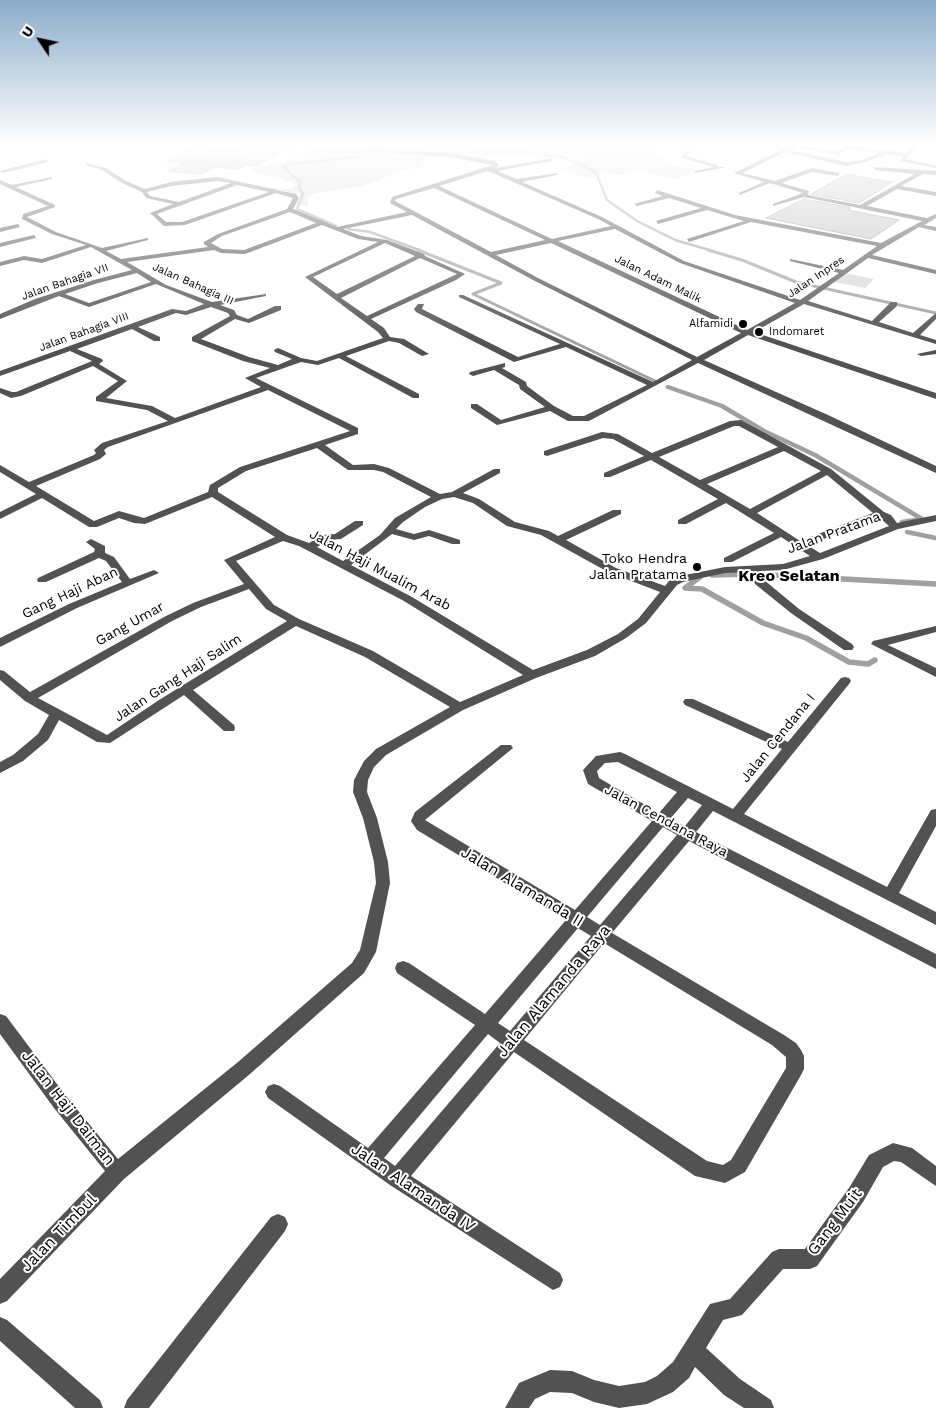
<!DOCTYPE html>
<style>
body{margin:0}
#map{position:relative;width:936px;height:1408px;overflow:hidden;background:#fff;font-family:"Work Sans",sans-serif}
canvas{display:block}
.north{position:absolute;left:15px;top:15px;width:50px;height:50px;-webkit-text-stroke:4px #fff;paint-order:stroke;rotate:304deg;font-size:14px;font-weight:700;line-height:20px;text-align:center;color:#000}
.north::after{content:'';display:block;margin:auto;width:18px;height:22px;background:#000;clip-path:polygon(50% 0,100% 100%,50% 72%,0 100%)}
</style>
<div id="map">
<canvas width="936" height="1408"></canvas>
<div class="north">U</div>
</div>
<script>
const context = document.querySelector('canvas').getContext('2d');
context.lineJoin = 'round';
function fill(path, color) {
  context.fillStyle = color;
  context.fill(path, 'evenodd');
}
function shape(rows) {
  const path = new Path2D();
  for (const r of rows) {
    path.moveTo(r[0], r[1]);
    for (let i = 2; i < r.length; i += 2) path.lineTo(r[i], r[i + 1]);
  }
  return path;
}
function strokePath(path, color, width, dash) {
  context.strokeStyle = color;
  context.lineWidth = width;
  context.lineCap = dash ? 'butt' : 'round';
  context.setLineDash(dash || []);
  context.stroke(path);
}
function label(font, color, halo, rows, align = 'center') {
  context.font = font + ' "Work Sans",sans-serif';
  context.lineWidth = 4;
  context.setLineDash([]);
  context.textBaseline = 'middle';
  context.strokeStyle = halo;
  context.fillStyle = color;
  for (const [text, x, y, turn = 0] of rows) {
    context.save();
    context.translate(x, y);
    context.rotate((+turn || 0) * Math.PI / 180);
    context.textAlign = isNaN(turn) ? turn : align;
    if (halo) context.strokeText(text, 0, 0);
    context.fillText(text, 0, 0);
    context.restore();
  }
}
fill(shape([
 [322,146,660,146,656,155,672,165,698,170,673,180,641,170,619,175,607,172,589,178,560,168,587,161,566,156,540,160,524,155,493,156],
 [326,150,362,151,443,156,420,162,423,165,421,167,402,171,363,186,314,193,307,198,308,206,296,205,300,196,298,194,259,186,285,189,292,189,295,185,282,178,251,172,254,168,289,161,297,153],
 [844,273,874,279,865,288,835,282]
]), '#d9d9d9');
strokePath(shape([
 [246,146,292,149],
 [357,146,521,151,566,158,596,172,607,200,637,221,675,240,713,251],
 [307,150,384,154,290,164,283,167,300,182,299,188,303,194,297,209,336,226],
 [348,229,370,232,422,251]
]), '#a0a0a0', 2.5);
strokePath(shape([
 [418,250,501,283,473,294,655,381],
 [708,250,742,260,796,282,936,313]
]), '#a0a0a0', 3);
strokePath(shape([
 [668,387,722,406,764,431,815,455,922,519,902,522],
 [907,532,936,538]
]), '#a0a0a0', 4.5);
strokePath(shape([
 [712,575,750,574],
 [769,575,936,584],
 [700,577,685,588,702,589,763,623,806,638,849,662,868,664,875,660]
]), '#a0a0a0', 5.5);
const building = shape([
 [195,146,197,146,278,154,256,166,245,165,238,169,215,167,202,174,168,171,184,163,166,161,195,146],
 [847,174,873,179,892,182,859,203,811,194,847,174],
 [804,199,851,208,848,210,899,220,871,239,766,218,804,199]
]);
fill(building, '#c2c2c2');
strokePath(building, '#969696', 1);
fill(shape([
 [288,146,325,146,450,153,495,161,499,165,496,168,554,158,552,161,497,171,517,179,557,173,557,175,522,182,602,217,684,261,800,300,839,273,790,261,790,259,843,270,877,246,751,222,689,242,687,239,744,221,707,210,658,224,656,221,701,208,669,198,637,206,634,204,663,196,655,193,657,190,735,215,881,243,922,221,804,197,773,206,773,204,803,193,770,183,739,195,739,193,764,182,734,173,790,146,797,146,790,150,846,162,863,160,879,153,848,149,838,155,800,148,803,146,837,151,845,146,855,146,906,153,912,146,917,146,906,159,936,166,936,168,901,161,904,156,886,154,866,162,846,166,785,152,742,173,775,181,812,168,840,173,838,176,812,172,781,183,809,191,808,195,860,205,915,174,875,170,873,167,936,171,936,175,923,174,901,186,936,192,936,196,897,189,867,206,927,218,936,214,936,218,924,225,936,227,936,231,919,227,872,255,936,270,936,274,868,258,808,301,872,321,891,302,897,302,897,306,879,322,913,333,936,313,936,319,920,335,936,340,936,344,804,304,754,332,936,393,936,399,748,335,704,360,828,415,936,466,936,473,698,363,589,421,568,421,550,411,497,425,471,408,471,404,477,404,501,420,545,407,520,389,519,385,494,370,473,376,469,374,470,372,505,363,505,367,502,368,526,382,527,386,554,406,573,416,584,416,647,385,566,347,514,362,416,312,414,309,418,304,424,304,422,309,518,357,560,344,459,297,459,295,463,295,653,382,692,360,535,281,412,215,343,229,361,236,387,240,424,254,425,256,465,274,456,280,371,319,384,328,390,337,404,339,429,354,422,356,399,343,389,341,346,356,419,394,419,398,413,398,339,358,318,365,301,362,256,378,358,428,358,434,325,445,353,465,374,464,389,468,440,494,452,492,494,469,500,469,500,473,463,493,479,499,515,522,549,531,558,536,613,510,621,510,621,514,566,540,616,568,665,586,669,581,680,576,725,567,783,564,810,556,781,537,732,562,724,562,724,558,774,533,726,503,686,524,678,524,678,520,718,499,651,460,610,477,604,477,604,473,644,456,613,439,603,438,547,456,544,455,544,451,602,432,618,434,652,453,730,421,741,420,831,469,884,512,891,515,897,523,936,515,936,521,898,529,823,559,783,570,760,571,764,580,799,609,852,644,854,647,852,650,844,650,791,613,755,584,749,572,725,573,683,582,677,585,646,623,626,638,595,656,536,678,463,710,386,755,374,767,368,780,367,792,377,818,388,862,390,883,376,952,364,973,250,1074,124,1179,7,1301,0,1304,0,1279,105,1171,54,1108,0,1034,0,1014,6,1016,66,1096,118,1159,238,1062,352,963,360,950,376,883,374,862,363,818,353,792,354,780,364,761,376,749,450,707,365,657,296,626,193,690,234,725,235,728,234,731,224,731,184,695,110,743,97,742,59,720,48,740,23,761,0,773,0,762,13,755,38,734,49,715,25,701,0,680,0,670,4,671,30,692,164,617,193,603,244,584,224,560,275,537,212,497,145,524,134,523,119,518,97,527,89,527,42,498,0,519,0,512,36,494,0,472,0,465,29,482,94,455,96,453,94,450,102,443,168,421,147,410,96,401,96,397,118,381,93,366,21,396,11,398,0,393,0,388,12,392,16,392,92,361,70,351,0,376,0,371,172,309,186,311,204,304,156,284,89,307,59,296,0,319,0,314,35,299,94,280,132,270,91,247,42,263,24,260,0,266,0,262,24,256,42,259,86,245,52,234,22,219,23,214,48,206,0,184,0,180,12,185,52,177,52,179,16,187,55,205,55,207,27,217,56,232,102,248,148,238,148,240,106,251,121,259,208,247,204,244,204,242,218,234,287,209,293,198,276,193,185,225,164,226,150,213,173,204,146,198,142,192,122,183,102,170,86,165,86,163,106,168,126,181,145,189,171,182,217,177,296,194,299,198,293,209,337,227,407,212,390,203,392,197,493,165,450,157,288,146],
 [488,171,598,219,611,226,552,239,439,186,488,171],
 [217,181,231,183,179,202,150,196,147,192,171,186,217,181],
 [237,185,269,192,182,222,166,222,157,214,237,185],
 [434,188,545,240,491,252,395,201,396,199,434,188],
 [290,212,316,223,244,250,222,249,211,243,222,236,290,212],
 [322,225,358,239,378,242,305,277,378,332,383,338,317,361,301,358,278,348,274,350,275,352,292,359,278,365,249,357,201,339,235,319,249,323,281,310,281,306,275,306,248,319,237,315,234,310,220,305,266,296,266,294,212,302,166,285,127,262,214,250,221,253,245,254,322,225],
 [615,229,680,263,795,303,747,330,558,241,615,229],
 [385,243,415,256,337,294,313,277,385,243],
 [551,243,741,333,697,357,538,278,496,255,551,243],
 [420,258,457,274,367,316,341,298,420,258],
 [137,273,151,282,89,303,65,294,98,283,137,273],
 [211,307,228,313,230,316,192,337,192,341,243,361,270,368,245,378,261,387,175,418,152,406,106,398,127,381,99,364,103,361,102,359,77,349,132,329,154,341,160,341,160,337,138,327,176,313,186,315,211,307],
 [268,390,350,431,240,467,210,485,208,492,144,518,119,511,94,521,36,486,100,459,106,454,104,450,108,447,268,390],
 [734,426,739,426,778,447,700,480,659,457,734,426],
 [317,448,348,470,374,470,383,472,431,497,395,518,380,535,343,561,317,547,329,540,341,539,363,525,363,521,355,521,335,534,323,535,309,543,287,535,218,492,218,488,246,471,317,448],
 [784,451,821,471,750,509,707,484,784,451],
 [827,475,873,513,800,541,757,513,827,475],
 [454,497,473,503,507,526,541,535,608,572,660,592,638,619,618,634,587,650,533,670,412,597,351,565,392,534,414,540,429,536,452,544,460,544,460,540,429,530,414,534,396,529,403,522,425,507,442,499,454,497],
 [880,518,889,526,820,553,807,545,880,518],
 [283,541,299,546,404,601,523,675,460,702,373,651,299,619,274,605,236,561,283,541],
 [249,589,266,609,287,621,159,700,107,735,38,698,172,621,201,607,249,589],
 [687,150,692,151,686,156,717,165,717,167,727,167,695,173,695,171,714,167,680,157,687,150],
 [46,159,48,162,3,173,0,171,46,159],
 [18,224,20,227,0,232,0,228,18,224],
 [34,235,36,238,0,247,0,243,34,235],
 [936,350,936,354,921,356,917,354,936,350],
 [91,539,105,546,105,553,114,557,130,579,154,570,159,573,77,608,0,647,0,638,69,604,122,582,106,561,99,558,46,582,38,582,37,580,38,578,94,552,95,549,86,542,91,539],
 [936,626,936,632,888,645,936,668,936,677,871,644,873,641,936,626],
 [845,677,849,678,851,681,849,684,744,814,887,887,931,810,936,809,936,826,899,893,936,912,936,925,713,811,696,832,936,954,936,969,689,841,612,933,784,1035,796,1043,801,1050,804,1056,804,1069,801,1075,745,1172,725,1183,695,1176,514,1052,411,1176,560,1273,563,1280,560,1287,553,1290,390,1185,268,1098,265,1092,268,1086,274,1084,280,1086,368,1148,475,1025,397,973,395,968,397,963,403,961,409,963,485,1014,566,920,417,830,411,821,415,812,501,745,511,745,513,748,425,820,575,910,652,821,588,784,583,770,596,756,620,752,625,754,733,809,782,749,685,705,683,702,685,699,693,699,788,742,841,678,845,677],
 [618,762,677,792,659,813,599,778,597,771,605,763,618,762],
 [688,798,702,805,685,826,670,819,688,798],
 [663,827,677,835,600,925,587,917,663,827],
 [578,928,591,936,510,1031,498,1023,578,928],
 [604,943,772,1045,786,1057,786,1068,731,1160,723,1165,707,1161,524,1040,604,943],
 [488,1034,500,1043,395,1166,384,1158,488,1034],
 [893,1143,912,1148,936,1166,936,1186,901,1162,894,1161,883,1167,863,1202,817,1266,810,1269,783,1269,742,1315,723,1320,706,1348,740,1379,771,1400,774,1408,744,1408,724,1395,695,1367,689,1378,673,1392,647,1404,619,1408,594,1402,572,1393,550,1392,535,1399,529,1408,505,1408,519,1383,550,1370,572,1371,594,1380,619,1386,645,1382,657,1376,673,1362,710,1304,730,1299,772,1252,779,1249,805,1249,849,1188,869,1155,893,1143],
 [278,1214,285,1217,288,1224,285,1231,149,1408,124,1408,127,1400,271,1217,278,1214],
 [0,1317,7,1320,100,1400,103,1408,75,1408,0,1341,0,1317]
]), '#525252');
const sky = context.createLinearGradient(0, 0, 0, 344);
sky.addColorStop(0, '#8baccb');
sky.addColorStop(0.42, '#fff');
sky.addColorStop(1, '#ffffff00');
context.fillStyle = sky;
context.fillRect(0, 0, 936, 344);
for (const [x, y, r, color] of [
 [743,324,5,"#000"],
 [759,332,5,"#000"],
 [697,567,5,"#000"]
]) {
  const dot = new Path2D();
  dot.arc(x, y, r, 0, 2 * Math.PI);
  context.fillStyle = color;
  context.fill(dot);
  strokePath(dot, '#fff', 2);
}
label('11px', '#000', '#fff', [
 ["Jalan Inpres",816,277,-34],
 ["Jalan Adam Malik",658,279,26],
 ["Jalan Bahagia VII",65,282,-19],
 ["Jalan Bahagia III",193,284,24],
 ["Jalan Bahagia VIII",84,332,-20]
]);
label('11px', '#000', '#fff', [
 ["Alfamidi",733,324],
 ["Indomaret",769,332,"left"]
], 'right');
label('14px', '#000', '#fff', [
 ["Jalan Pratama",834,533,-20],
 ["Jalan Haji Mualim Arab",380,570,28],
 ["Gang Haji Aban",70,593,-25],
 ["Gang Umar",130,624,-29],
 ["Jalan Gang Haji Salim",178,678,-33],
 ["Jalan Cendana I",778,738,-51],
 ["Jalan Cendana Raya",666,821,28]
]);
label('14px', '#000', '#fff', [
 ["Toko Hendra",687,559],
 ["Jalan Pratama",687,575]
], 'right');
label('bold 16px', '#000', '#fff', [
 ["Kreo Selatan",789,576]
]);
label('16px', '#000', '#fff', [
 ["Jalan Alamanda II",522,887,31],
 ["Jalan Alamanda Raya",554,991,-50],
 ["Jalan Haji Daiman",68,1108,52],
 ["Jalan Alamanda IV",413,1188,34],
 ["Gang Muit",835,1222,-53],
 ["Jalan Timbul",59,1233,-46]
]);
</script>
